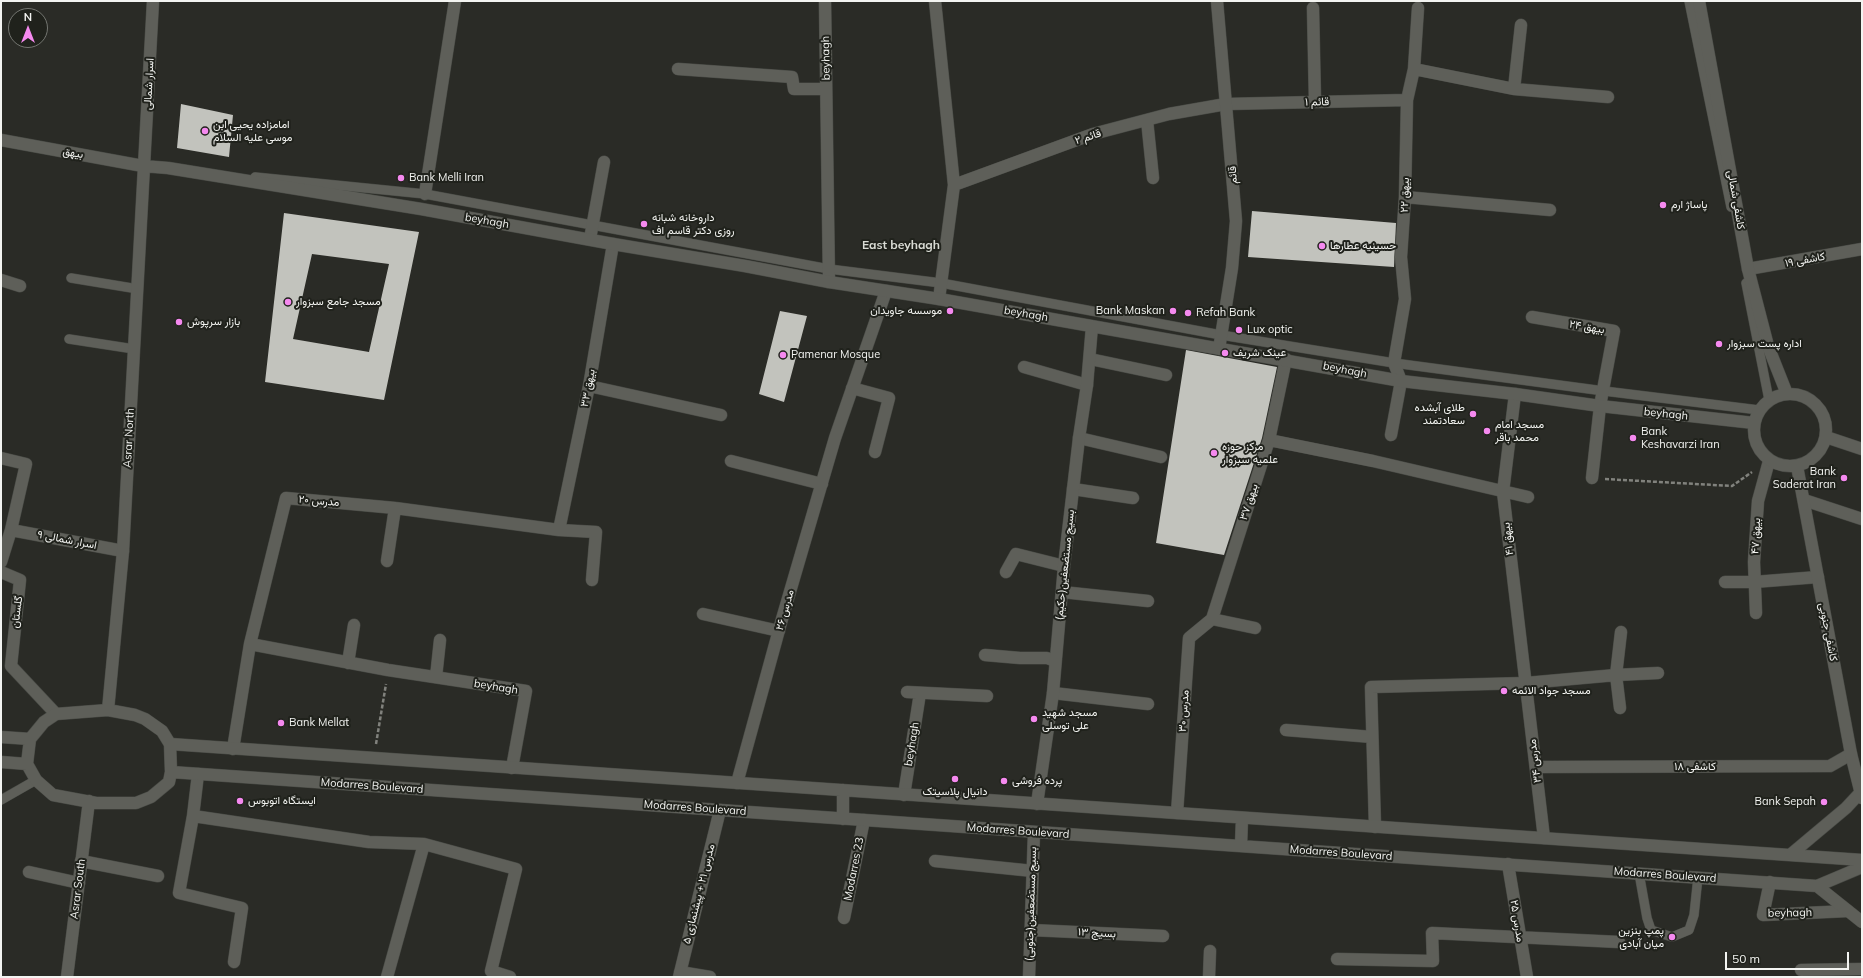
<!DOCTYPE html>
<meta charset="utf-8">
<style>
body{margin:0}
#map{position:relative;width:1863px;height:978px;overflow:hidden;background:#2a2b26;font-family:Mulish,sans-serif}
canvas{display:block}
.frame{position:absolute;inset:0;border:2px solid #f3f4f1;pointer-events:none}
.north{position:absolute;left:8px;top:8px;width:40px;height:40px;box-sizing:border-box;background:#20221c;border:1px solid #747671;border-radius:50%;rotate:0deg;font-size:11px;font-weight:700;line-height:16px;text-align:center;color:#f3f4f1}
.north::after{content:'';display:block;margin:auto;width:14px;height:18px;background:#f589ef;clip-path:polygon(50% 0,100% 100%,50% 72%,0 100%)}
.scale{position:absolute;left:1725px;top:952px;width:124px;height:18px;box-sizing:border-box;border:2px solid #f3f4f1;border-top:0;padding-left:5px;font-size:12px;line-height:14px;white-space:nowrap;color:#f3f4f1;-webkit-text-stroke:3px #20221c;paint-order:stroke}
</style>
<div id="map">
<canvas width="1863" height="978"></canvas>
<div class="frame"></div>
<div class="north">N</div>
<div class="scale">50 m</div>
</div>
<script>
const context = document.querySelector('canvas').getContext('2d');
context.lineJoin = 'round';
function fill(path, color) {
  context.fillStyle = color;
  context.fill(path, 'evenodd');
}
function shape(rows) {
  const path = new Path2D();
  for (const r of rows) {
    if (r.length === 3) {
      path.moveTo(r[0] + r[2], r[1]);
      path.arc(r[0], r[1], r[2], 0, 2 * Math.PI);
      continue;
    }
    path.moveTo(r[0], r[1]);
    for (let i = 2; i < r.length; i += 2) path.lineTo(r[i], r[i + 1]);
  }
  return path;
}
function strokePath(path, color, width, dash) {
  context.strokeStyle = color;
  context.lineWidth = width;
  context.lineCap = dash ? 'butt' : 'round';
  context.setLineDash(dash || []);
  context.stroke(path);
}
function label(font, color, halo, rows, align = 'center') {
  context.font = font + ' Mulish,Vazirmatn,sans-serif';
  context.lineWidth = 4;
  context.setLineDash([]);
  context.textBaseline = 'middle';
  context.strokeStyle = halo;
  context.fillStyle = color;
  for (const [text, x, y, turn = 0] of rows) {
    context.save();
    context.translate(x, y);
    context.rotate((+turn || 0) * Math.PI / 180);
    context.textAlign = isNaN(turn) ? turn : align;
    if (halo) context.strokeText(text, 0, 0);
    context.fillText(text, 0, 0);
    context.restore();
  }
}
fill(shape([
 [181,104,233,115,229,157,177,148],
 [1252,211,1396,223,1394,267,1248,257],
 [284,213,419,232,384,400,265,382],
 [312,254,389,264,369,352,293,339],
 [780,311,807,316,784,402,759,394],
 [1186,350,1277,367,1262,438,1224,555,1156,543]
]), '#c2c3bd');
const lane = shape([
 [1689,1,1731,207],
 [255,177,425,194,829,269,941,283,1221,335,1394,363,1604,391,1759,410],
 [71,278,138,289],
 [1746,283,1769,400],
 [69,339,134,349],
 [1,800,36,780],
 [1639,873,1647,918,1651,930,1672,937,1689,930,1694,915,1698,877]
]);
const street = shape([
 [825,1,829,282],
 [935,1,954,185,939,299],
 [1313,8,1315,102],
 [678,69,792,77,794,89,826,89],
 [1414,69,1514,89,1521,25],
 [1514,89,1608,97],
 [1147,120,1153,178],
 [954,185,1093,134,1169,114,1226,104,1407,100],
 [425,194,455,1],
 [1405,197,1550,210],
 [590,239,604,162],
 [1748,269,1862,249],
 [1,280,20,286],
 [1532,317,1614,331,1600,406,1592,478],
 [1090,359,1166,375],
 [1024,367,1087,385],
 [589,386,721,415],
 [852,388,889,398,875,452],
 [1515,394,1503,492,1544,838],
 [1391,435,1401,381,1394,363,1405,299,1401,257,1405,197,1407,100,1414,69,1418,8],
 [1079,438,1161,457],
 [1269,440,1373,461,1528,497],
 [1,458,26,464,11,530,1,562],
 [731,461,822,484],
 [1073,489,1133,498],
 [1804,500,1862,519],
 [11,530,123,551],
 [559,530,589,386,613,244],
 [387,561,395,508],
 [1,572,20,580,11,666],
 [1006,572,1016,554,1064,566],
 [1725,582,1754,582,1818,577],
 [1062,592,1148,601],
 [1756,613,1754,562,1758,501,1769,461],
 [703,614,779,631],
 [1212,619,1269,440,1286,359],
 [1212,619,1255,628],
 [250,644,388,670,526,691,512,768],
 [985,655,1020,658,1047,658,1055,661],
 [348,663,354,625],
 [11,666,56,714],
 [436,677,440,640],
 [907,692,987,696],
 [1053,693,1148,704],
 [1620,708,1616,675,1621,632],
 [1286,730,1372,737],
 [233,749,250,644,286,498,395,508,559,530,596,532,592,580],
 [1536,767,1830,766,1851,754],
 [737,783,782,619,835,438,886,291],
 [904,795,920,693],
 [1177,813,1189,638,1212,619],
 [193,816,198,774],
 [1375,827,1371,687,1526,683,1616,675,1658,673],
 [81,861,158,876],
 [935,861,1033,871],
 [1508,864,1527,977],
 [29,872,79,883],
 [1770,882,1763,915,1848,911],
 [844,918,864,820],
 [1031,930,1163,936],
 [1337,959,1433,961,1432,933,1619,942],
 [234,962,242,908,179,893,193,816,369,842,424,844],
 [1801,970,1862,969],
 [680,972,710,977],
 [387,977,424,844,516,869,491,971,510,977],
 [679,977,720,810],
 [1209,977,1210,951]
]);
const secondary = shape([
 [1217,1,1236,221,1232,268,1219,349],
 [1699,1,1748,269,1768,346,1787,394],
 [1,140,143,166,168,168,421,209,613,244,745,266,829,282,939,299,1401,381,1515,394,1600,406,1754,423],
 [1790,430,36],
 [1826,437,1862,449],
 [1797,466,1851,754,1862,798],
 [108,710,123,551,153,1],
 [108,710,135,715,145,719,162,731,170,744,171,772,169,782,151,797,136,803,96,803,53,795,36,780,27,764,30,739,44,722,56,714,108,710],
 [1,737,30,739],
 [170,744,1862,860],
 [1,762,27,764],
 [171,772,1817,886,1862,867],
 [843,790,843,819],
 [1037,804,1053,693,1064,566,1079,438,1087,385,1092,326],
 [1241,846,1242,818],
 [1790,855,1846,808,1860,793],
 [1817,886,1862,922],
 [67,977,89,801],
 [1029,977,1034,832]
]);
strokePath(lane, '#484a45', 10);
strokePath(street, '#484a45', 13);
strokePath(secondary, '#484a45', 13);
strokePath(shape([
 [1605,479,1732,486,1752,472],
 [376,744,386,684]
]), '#81827d', 2.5, [4, 2]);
strokePath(lane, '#5e5f59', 9);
strokePath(street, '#5e5f59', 12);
strokePath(secondary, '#5e5f59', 12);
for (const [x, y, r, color] of [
 [205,131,4,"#f589ef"],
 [401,178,4,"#f589ef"],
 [1663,205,4,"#f589ef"],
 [644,224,4,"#f589ef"],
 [1322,246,4,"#f589ef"],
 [288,302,4,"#f589ef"],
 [950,311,4,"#f589ef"],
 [1173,311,4,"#f589ef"],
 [1188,313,4,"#f589ef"],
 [179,322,4,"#f589ef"],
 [1239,330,4,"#f589ef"],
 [1719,344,4,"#f589ef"],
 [1225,353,4,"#f589ef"],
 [783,355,4,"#f589ef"],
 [1473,414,4,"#f589ef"],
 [1487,431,4,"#f589ef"],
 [1633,438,4,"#f589ef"],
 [1214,453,4,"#f589ef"],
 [1844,478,4,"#f589ef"],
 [1504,691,4,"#f589ef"],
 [1034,719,4,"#f589ef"],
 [281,723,4,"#f589ef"],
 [955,779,4,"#f589ef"],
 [1004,781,4,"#f589ef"],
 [240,801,4,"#f589ef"],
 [1824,802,4,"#f589ef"],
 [1672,937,4,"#f589ef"]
]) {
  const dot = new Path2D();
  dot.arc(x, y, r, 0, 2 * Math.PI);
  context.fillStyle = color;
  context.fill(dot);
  strokePath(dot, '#20221c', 1.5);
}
label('11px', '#f3f4f1', '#20221c', [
 ["beyhagh",826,58,-91],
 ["اسرار شمالی",149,84,-87],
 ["قائم ۱",1317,102,-1],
 ["قائم ۲",1088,137,-18],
 ["بیهق",73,153,10],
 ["قائم",1233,175,-95],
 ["بیهق ۲۲",1405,195,-88],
 ["کاشفی شمالی",1736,200,80],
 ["beyhagh",487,221,10],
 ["کاشفی ۱۹",1805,260,-10],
 ["beyhagh",1026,314,10],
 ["بیهق ۲۴",1587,327,10],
 ["beyhagh",1345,370,11],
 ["بیهق ۳۳",588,388,-79],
 ["beyhagh",1666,414,6],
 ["Asrar North",129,438,-87],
 ["مدرس ۲۰",319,501,5],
 ["بیهق ۳۷",1249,502,-72],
 ["بیهق ۴۷",1756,536,-87],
 ["بیهق ۴۱",1508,539,-97],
 ["اسرار شمالی ۹",67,540,11],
 ["بسیج مستضعفین(حکیم)",1065,565,-84],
 ["مدرس ۲۶",785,610,-74],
 ["گلستان",17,612,-83],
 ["کاشفی جنوبی",1828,632,79],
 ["beyhagh",496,687,9],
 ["مدرس ۳۰",1184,711,-86],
 ["beyhagh",912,744,-81],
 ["مدرس ۳۴",1535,761,-97],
 ["کاشفی ۱۸",1695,767],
 ["Modarres Boulevard",372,786,4],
 ["Modarres Boulevard",695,808,4],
 ["Modarres Boulevard",1018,831,4],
 ["Modarres Boulevard",1341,853,4],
 ["Modarres 23",854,869,-79],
 ["Modarres Boulevard",1665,875,4],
 ["Asrar South",78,889,-83],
 ["مدرس ۲۱ + پیشنمازی ۵",699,894,-76],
 ["بسیج مستضعفین(جنوبی)",1031,904,-88],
 ["beyhagh",1790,913,-1],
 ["مدرس ۲۵",1517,921,81],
 ["بسیج ۱۳",1097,933,3]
]);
label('11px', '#f3f4f1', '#20221c', [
 ["امامزاده یحیی ابن",213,125],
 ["موسی علیه السلام",213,138],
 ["Bank Melli Iran",409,178],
 ["پاساژ ارم",1671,205],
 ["داروخانه شبانه",652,218],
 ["روزی دکتر قاسم اف",652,231],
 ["حسینیه عطارها",1330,246],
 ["مسجد جامع سبزوار",296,302],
 ["موسسه جاویدان",942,311,"right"],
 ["Bank Maskan",1165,311,"right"],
 ["Refah Bank",1196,313],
 ["بازار سرپوش",187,322],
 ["Lux optic",1247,330],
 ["اداره پست سبزوار",1727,344],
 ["عینک شریف",1233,353],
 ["Pamenar Mosque",791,355],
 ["طلای آبشده",1465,408,"right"],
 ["سعادتمند",1465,421,"right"],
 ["مسجد امام",1495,425],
 ["محمد باقر",1495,438],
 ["Bank",1641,432],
 ["Keshavarzi Iran",1641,445],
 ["مرکز حوزه",1222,447],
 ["علمیه سبزوار",1222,460],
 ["Bank",1836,472,"right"],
 ["Saderat Iran",1836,485,"right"],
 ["مسجد جواد الائمه",1512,691],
 ["مسجد شهید",1042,713],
 ["علی توسلی",1042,726],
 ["Bank Mellat",289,723],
 ["پرده فروشی",1012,781],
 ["دانیال پلاسیتک",955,792,"center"],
 ["ایستگاه اتوبوس",248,801],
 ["Bank Sepah",1816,802,"right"],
 ["پمپ بنزین",1664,931,"right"],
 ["میان آبادی",1664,944,"right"]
], 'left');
label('bold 12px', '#d9dbd4', '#20221c', [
 ["East beyhagh",901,245]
]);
</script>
